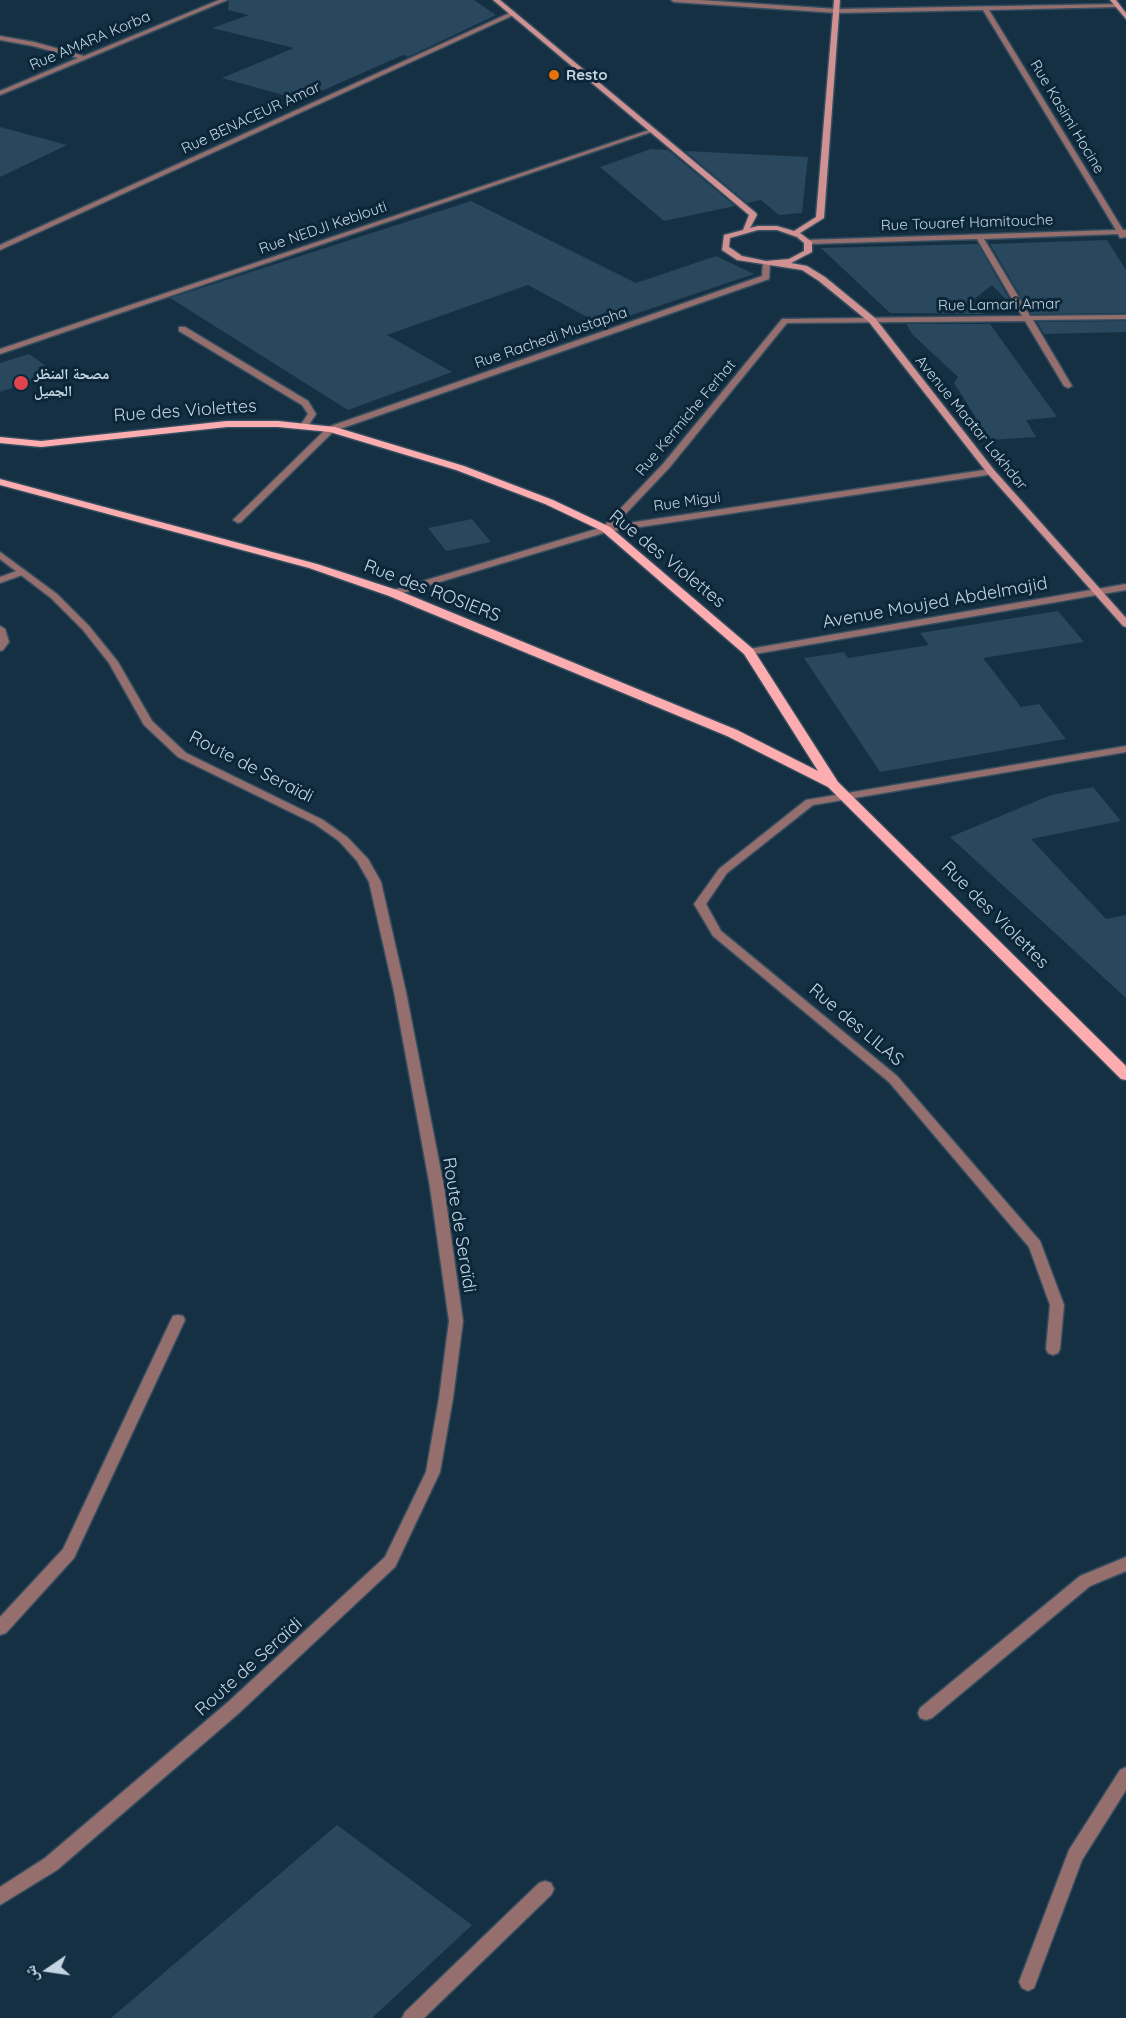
<!DOCTYPE html>
<meta charset="utf-8">
<style>
body{margin:0}
#map{position:relative;width:1126px;height:2018px;overflow:hidden;background:#153043;font-family:Quicksand,"Noto Naskh Arabic",sans-serif}
canvas{display:block}
.north{position:absolute;left:18px;top:1940px;width:60px;height:60px;-webkit-text-stroke:4px #0b2638;paint-order:stroke;rotate:257deg;font-size:16px;font-weight:700;line-height:24px;text-align:center;color:#c4d4e0}
.north::after{content:'';display:block;margin:auto;width:21px;height:27px;background:#c4d4e0;clip-path:polygon(50% 0,100% 100%,50% 72%,0 100%)}
</style>
<div id="map">
<canvas width="1126" height="2018"></canvas>
<div class="north">ش</div>
</div>
<script>
const context = document.querySelector('canvas').getContext('2d');
context.lineJoin = 'round';
function fill(path, color) {
  context.fillStyle = color;
  context.fill(path, 'evenodd');
}
function shape(rows) {
  const path = new Path2D();
  for (const r of rows) {
    path.moveTo(r[0], r[1]);
    for (let i = 2; i < r.length; i += 2) path.lineTo(r[i], r[i + 1]);
  }
  return path;
}
function strokePath(path, color, width, dash) {
  context.strokeStyle = color;
  context.lineWidth = width;
  context.lineCap = dash ? 'butt' : 'round';
  context.setLineDash(dash || []);
  context.stroke(path);
}
function label(font, color, halo, rows, align = 'center') {
  context.font = font + ' Quicksand,"Noto Naskh Arabic",sans-serif';
  context.lineWidth = 6;
  context.setLineDash([]);
  context.textBaseline = 'middle';
  context.strokeStyle = halo;
  context.fillStyle = color;
  for (const [text, x, y, turn = 0] of rows) {
    context.save();
    context.translate(x, y);
    context.rotate((+turn || 0) * Math.PI / 180);
    context.textAlign = isNaN(turn) ? turn : align;
    if (halo) context.strokeText(text, 0, 0);
    context.fillText(text, 0, 0);
    context.restore();
  }
}
fill(shape([
 [229,0,474,0,496,15,408,57,403,55,301,100,222,78,294,48,212,28,249,15,228,10],
 [0,127,67,145,0,177],
 [651,149,668,150,735,206,664,221,600,167],
 [685,151,808,157,802,213,779,215,761,200,747,203],
 [471,201,636,283,716,256,754,274,602,325,528,285,387,335,452,372,348,410,170,298],
 [1107,240,1126,270,1126,313,1031,314,990,244],
 [978,244,1015,309,992,285,973,300,984,314,890,313,821,248],
 [1126,321,1126,332,1044,334,1037,322],
 [906,324,990,324,1057,417,1026,420,1036,437,990,440,954,383,958,377,913,335],
 [29,354,56,373,0,392,0,363],
 [472,519,491,542,446,551,428,528],
 [1058,611,1084,642,983,658,1021,707,1039,704,1066,739,880,772,804,658,844,652,848,658,929,645,920,633],
 [1093,787,1121,821,1031,839,1106,919,1126,915,1126,998,950,837,1051,795],
 [337,1825,472,1925,372,2018,111,2018]
]), '#29475d');
const service = shape([
 [22,569,25,570,25,574,0,583,0,577,22,569],
 [0,626,5,629,9,642,3,650,0,651,0,626],
 [178,1315,183,1316,185,1320,74,1558,6,1633,0,1635,0,1617,63,1549,171,1320,173,1316,178,1315]
]);
const minor = shape([
 [219,0,227,0,0,95,0,91,78,58,33,46,0,40,0,36,34,42,84,56,219,0],
 [671,0,700,0,837,9,1119,4,1117,7,989,10,1123,230,1126,230,1126,237,1120,238,1118,234,984,239,1030,316,1126,315,1126,319,1033,320,1072,386,1068,388,1064,386,1025,321,787,323,669,468,615,525,991,469,994,470,994,474,607,532,396,595,390,595,390,591,603,527,663,464,782,319,1022,316,977,239,808,244,805,244,805,240,1116,230,983,10,837,13,674,2,671,0],
 [514,11,516,14,0,250,0,245,514,11],
 [652,129,657,130,0,354,0,349,652,129],
 [763,261,770,263,769,279,334,431,241,522,238,523,233,520,328,427,762,276,763,261],
 [179,327,185,327,308,401,316,414,306,429,299,427,308,414,302,405,179,331,179,327],
 [0,552,57,594,89,626,118,662,152,721,186,753,323,820,347,837,368,859,381,882,406,992,444,1187,463,1321,453,1398,440,1472,395,1567,239,1713,57,1870,0,1905,0,1887,45,1858,227,1703,385,1557,426,1472,439,1398,449,1321,430,1187,394,992,369,882,357,861,339,841,315,824,178,757,144,725,109,663,83,630,51,598,0,559,0,552],
 [1126,584,1126,590,749,655,744,652,749,649,1126,584],
 [1126,746,1126,752,813,805,727,873,706,904,721,931,897,1076,1040,1241,1064,1305,1060,1349,1058,1353,1053,1355,1048,1353,1046,1349,1050,1305,1029,1247,889,1082,713,936,694,904,719,869,806,800,1126,746],
 [1126,1557,1126,1571,1090,1586,932,1718,926,1720,920,1718,918,1713,920,1708,1080,1576,1126,1557],
 [1126,1767,1126,1790,1082,1860,1034,1988,1028,1991,1022,1988,1019,1982,1069,1850,1120,1770,1126,1767],
 [545,1881,551,1883,554,1889,551,1895,424,2018,402,2018,405,2012,539,1883,545,1881]
]);
const secondary = shape([
 [493,0,500,0,756,213,757,215,750,228,758,226,777,226,794,231,816,217,834,0,840,0,824,218,800,233,812,242,812,252,791,263,807,266,825,277,875,318,994,470,1126,618,1126,627,1123,626,988,474,869,322,819,281,802,270,737,260,722,250,724,235,743,230,749,215,493,0],
 [758,230,777,230,797,237,804,243,804,251,789,259,766,261,742,256,729,247,730,238,758,230],
 [1110,0,1116,0,1126,13,1126,19,1110,0]
]);
const primary = shape([
 [227,421,278,421,335,427,464,466,553,500,610,527,753,649,838,782,1126,1066,1126,1080,1121,1079,828,787,727,736,389,596,309,568,0,485,0,479,317,564,397,590,737,730,818,771,744,654,602,531,545,504,456,470,330,432,278,427,227,427,41,447,0,443,0,437,41,441,227,421]
]);
strokePath(service, '#344e5f', 3);
strokePath(minor, '#344e5f', 3);
strokePath(secondary, '#344e5f', 3);
strokePath(primary, '#344e5f', 3);
fill(service, '#956e6e');
fill(minor, '#956e6e');
fill(secondary, '#d09193');
fill(primary, '#fdadaf');
for (const [x, y, r, color] of [
 [554,75,6,"#e8710a"],
 [21,383,8,"#e0444e"]
]) {
  const dot = new Path2D();
  dot.arc(x, y, r, 0, 2 * Math.PI);
  context.fillStyle = color;
  context.fill(dot);
  strokePath(dot, '#0b2638', 2);
}
label('15px', '#c4d4e0', '#0b2638', [
 ["Rue AMARA Korba",90,41,-23],
 ["Rue Kasimi Hocine",1067,117,59],
 ["Rue BENACEUR Amar",251,118,-25],
 ["Rue Touaref Hamitouche",967,223,-2],
 ["Rue NEDJI Keblouti",323,228,-19],
 ["Rue Lamari Amar",999,305,-1],
 ["Rue Rachedi Mustapha",551,338,-19],
 ["Rue Kermiche Ferhat",686,418,-50],
 ["Avenue Maatar Lakhdar",971,423,51],
 ["Rue Migui",687,502,-8]
]);
label('bold 15px', '#c4d4e0', '#0b2638', [
 ["Resto",566,75],
 ["مصحة المنظر",34,374],
 ["الجميل",34,391]
], 'left');
label('18px', '#c4d4e0', '#0b2638', [
 ["Rue des Violettes",185,411,-4],
 ["Rue des Violettes",667,559,39],
 ["Rue des ROSIERS",432,591,21],
 ["Avenue Moujed Abdelmajid",935,603,-10],
 ["Route de Seraïdi",251,767,27],
 ["Rue des Violettes",995,915,45],
 ["Rue des LILAS",856,1025,40],
 ["Route de Seraïdi",459,1225,81],
 ["Route de Seraïdi",249,1667,-42]
]);
</script>
